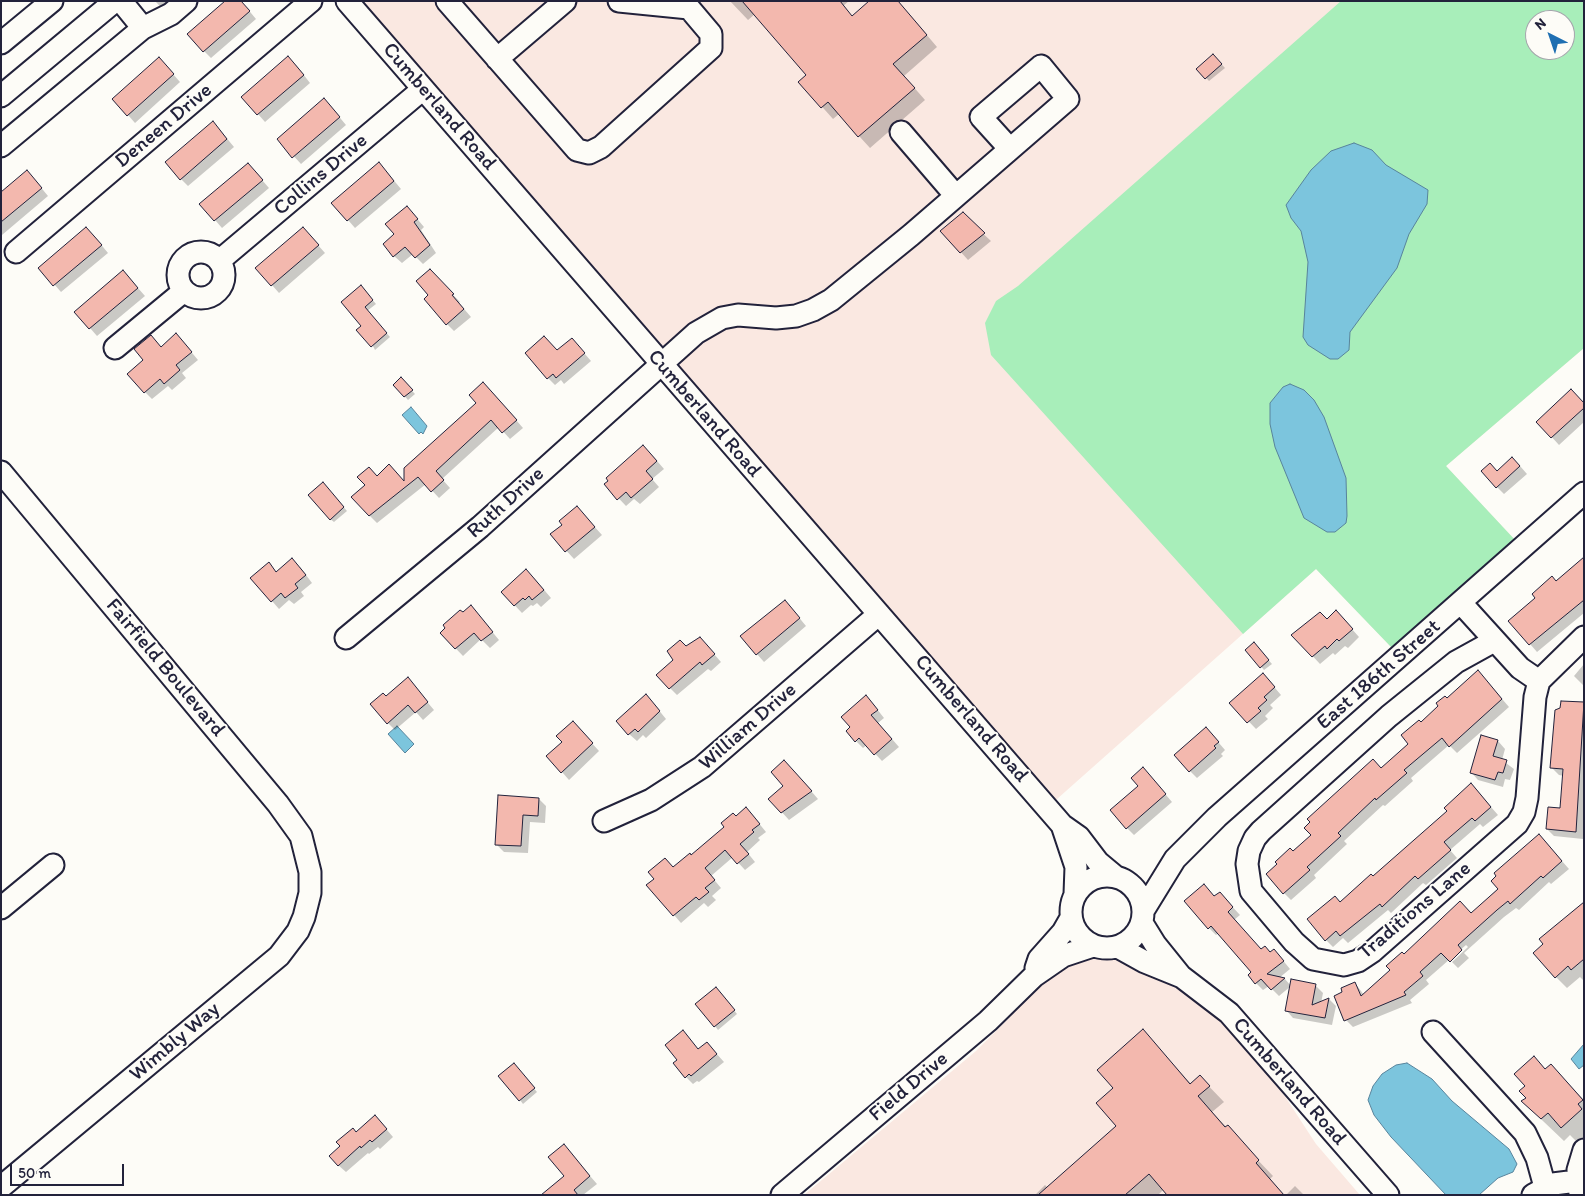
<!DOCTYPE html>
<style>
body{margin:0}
#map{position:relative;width:1585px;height:1196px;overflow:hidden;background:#fdfcf7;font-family:Itim,sans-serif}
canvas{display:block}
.frame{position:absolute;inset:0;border:2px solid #22223b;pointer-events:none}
.north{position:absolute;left:1525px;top:10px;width:50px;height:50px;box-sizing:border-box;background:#fdfcf7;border:1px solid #a5a5ac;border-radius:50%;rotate:319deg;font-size:14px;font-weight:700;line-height:20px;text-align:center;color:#22223b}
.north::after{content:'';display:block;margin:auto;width:18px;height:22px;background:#1f6fb2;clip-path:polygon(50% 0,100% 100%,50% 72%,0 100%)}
.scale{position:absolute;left:10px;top:1164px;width:114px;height:22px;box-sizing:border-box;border:2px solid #22223b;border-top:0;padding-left:6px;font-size:15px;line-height:18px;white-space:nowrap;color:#22223b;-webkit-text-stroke:4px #fdfcf7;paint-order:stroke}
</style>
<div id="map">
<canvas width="1585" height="1196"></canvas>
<div class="frame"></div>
<div class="north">N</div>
<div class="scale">50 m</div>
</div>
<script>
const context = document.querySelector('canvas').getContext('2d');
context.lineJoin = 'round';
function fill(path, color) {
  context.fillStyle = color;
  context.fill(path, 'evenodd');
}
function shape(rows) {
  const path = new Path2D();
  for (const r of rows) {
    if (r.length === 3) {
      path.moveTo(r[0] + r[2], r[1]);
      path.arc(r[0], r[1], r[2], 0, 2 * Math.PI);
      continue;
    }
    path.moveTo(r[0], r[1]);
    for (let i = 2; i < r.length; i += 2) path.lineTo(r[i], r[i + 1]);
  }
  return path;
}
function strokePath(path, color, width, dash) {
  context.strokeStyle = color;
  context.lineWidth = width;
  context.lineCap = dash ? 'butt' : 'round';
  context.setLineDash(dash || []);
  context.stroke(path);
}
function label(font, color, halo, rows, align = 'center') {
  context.font = font + ' Itim,sans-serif';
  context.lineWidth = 4;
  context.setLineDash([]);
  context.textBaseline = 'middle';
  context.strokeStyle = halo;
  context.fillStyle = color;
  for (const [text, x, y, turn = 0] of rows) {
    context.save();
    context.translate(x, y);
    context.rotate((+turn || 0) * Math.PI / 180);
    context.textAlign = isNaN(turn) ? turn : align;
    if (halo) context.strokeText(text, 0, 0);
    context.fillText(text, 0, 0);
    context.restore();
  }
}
fill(shape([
 [347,1,1584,1,1584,348,1446,466,1516,541,1392,648,1316,569,1048,807],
 [1535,20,1565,20,1565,50,1535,50],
 [1090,954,1131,960,1183,990,1216,1013,1271,1075,1316,1144,1360,1195,804,1195,976,1051,1011,1016,1015,1009,1057,964]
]), '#fae8e1');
fill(shape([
 [1341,1,1584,1,1584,348,1446,466,1516,541,1392,648,1316,569,1243,634,991,355,985,323,996,301,1018,286],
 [1535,20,1565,20,1565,50,1535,50]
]), '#a8eeba');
const water = shape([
 [1354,143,1372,150,1386,165,1428,190,1427,204,1409,234,1397,268,1350,332,1349,350,1338,359,1330,359,1308,345,1303,337,1308,262,1301,231,1291,218,1286,205,1311,170,1331,151,1354,143],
 [1290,384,1304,390,1314,400,1324,417,1346,478,1347,516,1346,523,1335,532,1327,532,1304,518,1275,447,1270,424,1270,403,1283,387,1290,384],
 [411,407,427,426,423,434,421,432,419,434,402,415,411,407],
 [397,726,414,744,405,753,388,734,397,726],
 [1584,1044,1584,1065,1579,1069,1571,1059,1584,1044],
 [1407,1063,1432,1079,1452,1101,1509,1149,1517,1164,1513,1172,1498,1178,1479,1195,1446,1195,1391,1137,1374,1115,1368,1100,1373,1086,1382,1074,1396,1065,1407,1063]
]);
fill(water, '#7cc5dd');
strokePath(water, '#58849c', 1);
fill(shape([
 [155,1,188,1,174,21],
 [241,1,256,19,211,58,204,51],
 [730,1,849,1,843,6,853,17,898,1,937,47,904,76,925,100,870,148,839,114,833,119,800,82,808,75,755,14,748,20],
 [1213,55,1225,68,1209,81,1198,69],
 [296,65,310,83,265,122,243,97],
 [166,66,180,82,135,123,114,99],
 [331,107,346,125,301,164,278,139],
 [220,130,234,147,188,186,181,179],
 [386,171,401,189,355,228,348,220],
 [255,172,269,188,222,228,201,204],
 [34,179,48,196,2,235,1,193],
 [962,214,991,241,968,260,942,231],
 [414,215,424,227,421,230,436,253,423,264,413,254,402,263,394,256],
 [94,236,108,253,61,292,40,268],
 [310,236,325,253,279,293,257,268],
 [123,271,145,296,97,336,76,312],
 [430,271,460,302,459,303,471,317,454,331,447,324,430,295],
 [364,290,376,304,367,311,390,337,375,350,363,326],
 [183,342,198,360,182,373,186,378,172,390,168,386,152,399,145,392,161,348],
 [579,347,591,361,564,384,561,380,555,385,548,378,557,352],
 [401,379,415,394,408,400,395,385],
 [491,391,523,428,510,439,499,427,442,479,450,488,439,498,426,484,377,523,370,516,377,477,405,483],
 [1584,404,1584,422,1559,445,1538,422],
 [651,454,664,469,652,479,659,487,640,504,634,499,626,506,605,484],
 [1520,466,1527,474,1504,494,1497,487,1497,472],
 [326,487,347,511,334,522,330,519],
 [584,515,602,535,574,559,552,535,563,525],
 [1584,557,1584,613,1537,652,1510,621],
 [269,564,277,573,300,567,312,583,301,592,304,596,294,604,289,600,279,609,272,601],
 [534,578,551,598,541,607,537,603,533,606,531,605,522,613,502,592],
 [471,606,499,640,490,648,481,639,463,656,441,633],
 [792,609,806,626,764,662,741,636],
 [1343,619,1359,637,1348,648,1345,646,1335,655,1333,653,1320,664,1293,635,1327,621],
 [707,646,721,662,711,671,708,669,677,695,670,688,686,648],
 [1257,647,1272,664,1264,670,1247,650],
 [1584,664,1584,686,1574,676],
 [408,679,434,710,423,720,416,712,395,730,388,723,386,698],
 [1485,679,1509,707,1457,753,1449,745,1411,778,1413,781,1385,806,1383,805,1344,841,1347,844,1314,875,1316,878,1291,900,1284,893,1293,853,1410,744,1421,724,1447,700],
 [1270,682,1281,695,1270,705,1273,708,1265,716,1268,719,1256,729,1231,703],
 [653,703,666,719,646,738,643,735,637,741,629,734],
 [1584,703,1583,839,1554,836,1547,829,1561,809,1564,776,1559,775,1552,768],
 [873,704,884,718,878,723,899,747,882,761,867,745,863,748,856,741],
 [580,730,599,751,569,780,562,772],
 [1213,736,1225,750,1221,754,1223,756,1197,778,1190,771],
 [1482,737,1498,741,1505,749,1502,760,1514,769,1510,780,1505,779,1503,787,1478,780,1471,772],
 [792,769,818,799,789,820,770,799,785,786],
 [1150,776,1172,802,1134,835,1127,828],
 [1478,792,1498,815,1483,827,1480,824,1450,850,1457,858,1426,885,1423,883,1391,913,1388,910,1348,943,1343,938,1333,947,1326,940,1341,903],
 [499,797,539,799,546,806,545,823,530,822,528,853,504,852,496,844],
 [753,816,766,832,758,838,760,840,747,852,755,862,745,870,733,857,711,876,721,888,712,896,716,900,708,907,704,903,681,923,674,915,656,879,665,859,674,868,691,856,736,817],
 [1546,843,1569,869,1551,884,1549,882,1519,910,1516,908,1504,917,1464,953,1469,958,1458,968,1452,962,1468,947,1466,945,1426,980,1429,984,1410,1000,1412,1003,1353,1027,1346,1020,1355,983,1364,995,1392,971,1404,955,1471,914],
 [1215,897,1227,901,1240,915,1234,920,1261,950,1281,958,1290,969,1279,978,1285,979,1291,986,1315,985,1323,993,1321,1003,1329,999,1336,1006,1332,1025,1293,1018,1286,1010,1291,986,1279,996,1269,986,1263,990,1256,983,1253,972,1219,933,1216,935,1209,928],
 [1584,903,1584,981,1580,977,1567,988,1556,977],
 [720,992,737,1014,718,1030,715,1026],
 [1143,1031,1191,1084,1200,1077,1224,1102,1212,1112,1273,1176,1270,1179,1284,1195,1169,1195,1164,1189,1158,1195,1035,1195,1045,1185,1048,1188,1118,1126,1115,1088],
 [683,1032,699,1050,707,1043,724,1062,699,1082,697,1081,693,1084,686,1077,679,1060],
 [1534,1058,1546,1070,1551,1065,1584,1100,1584,1149,1570,1135,1564,1141,1523,1102,1527,1098,1527,1086],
 [517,1068,537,1092,523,1104,520,1100],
 [382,1124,393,1137,380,1149,378,1147,369,1154,368,1153,346,1172,338,1165,356,1133],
 [564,1146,597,1184,583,1195,543,1195,566,1176],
 [1295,1186,1304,1195,1286,1195]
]), '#0003');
const building = shape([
 [225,1,241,1,250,11,203,52,187,34,225,1],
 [742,1,840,1,852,16,869,1,898,1,927,35,893,64,915,88,858,137,828,102,821,108,798,82,806,75,742,1],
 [1213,54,1222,64,1205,79,1196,69,1213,54],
 [288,56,304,75,257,115,241,97,288,56],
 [159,57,174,74,127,116,112,99,159,57],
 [324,98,340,117,292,158,277,139,324,98],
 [213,121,227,139,180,180,165,162,213,121],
 [379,162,394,181,347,221,331,203,379,162],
 [248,163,263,180,214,221,199,204,248,163],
 [27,170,42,188,1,222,1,192,27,170],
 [407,206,418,219,414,222,430,245,415,258,405,247,393,257,383,244,394,234,385,224,407,206],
 [963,212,985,233,960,253,940,231,963,212],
 [86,227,102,245,53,286,38,268,86,227],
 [303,227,319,245,271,286,255,268,303,227],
 [430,269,454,294,452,295,464,309,446,325,424,299,428,295,416,281,430,269],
 [123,270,138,288,89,329,74,312,123,270],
 [361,285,373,300,365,307,387,333,371,347,356,330,361,326,341,302,361,285],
 [176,333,192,352,176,365,180,370,164,384,160,379,144,393,127,374,143,360,134,349,151,335,161,347,176,333],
 [544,336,557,350,572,338,585,353,556,378,553,374,547,379,525,353,544,336],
 [401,377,413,390,404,397,393,385,401,377],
 [483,382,517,420,502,433,491,420,436,471,444,480,431,492,418,477,369,516,351,497,365,485,357,477,369,467,377,476,389,464,404,481,404,468,476,403,469,395,483,382],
 [1571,389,1584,403,1584,408,1551,438,1536,422,1571,389],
 [643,445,657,461,646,471,653,479,631,498,626,492,617,500,604,484,608,481,606,478,643,445],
 [1512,457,1520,466,1496,488,1481,471,1490,463,1497,471,1512,457],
 [323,482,344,507,330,520,308,495,323,482],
 [577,506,595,527,565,552,550,534,562,525,559,521,577,506],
 [1584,557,1584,600,1529,645,1508,621,1535,598,1532,594,1552,576,1556,581,1584,557],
 [292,558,306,575,295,584,298,588,285,598,281,593,271,602,250,578,269,562,276,572,292,558],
 [526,569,544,590,532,600,529,596,525,600,523,598,514,606,501,592,526,569],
 [785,600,800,618,756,655,740,636,785,600],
 [471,605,493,632,481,641,474,633,455,649,440,633,445,628,443,625,460,610,463,612,471,605],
 [1336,610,1353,629,1339,641,1337,639,1327,649,1325,646,1312,657,1291,635,1320,612,1327,619,1336,610],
 [700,637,715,654,702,665,700,662,669,689,656,675,673,660,667,651,680,640,686,646,700,637],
 [1254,642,1269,660,1260,668,1245,650,1254,642],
 [1478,670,1502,699,1449,747,1442,738,1404,770,1407,773,1376,800,1375,798,1338,833,1341,836,1307,867,1310,870,1283,894,1266,874,1277,864,1275,862,1290,848,1293,851,1311,835,1304,828,1310,822,1307,819,1373,759,1381,768,1408,744,1401,735,1419,720,1421,722,1438,706,1436,703,1445,696,1447,698,1478,670],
 [1263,673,1275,687,1264,697,1267,700,1258,708,1261,711,1247,723,1229,703,1263,673],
 [408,677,428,702,415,713,408,705,387,724,370,704,383,693,386,696,408,677],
 [646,694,660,711,638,732,635,729,628,735,616,721,646,694],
 [866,695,878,710,871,715,892,739,874,755,859,738,855,742,846,731,850,727,841,717,866,695],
 [1561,701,1584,702,1576,832,1546,829,1548,807,1560,808,1563,769,1550,768,1555,710,1560,708,1561,701],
 [573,721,593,743,561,773,546,756,562,742,556,736,573,721],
 [1206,727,1219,742,1214,746,1216,748,1189,772,1174,755,1206,727],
 [1481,735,1498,740,1493,756,1507,760,1503,773,1498,772,1495,780,1470,773,1481,735],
 [784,760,812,791,781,813,768,799,783,786,771,772,784,760],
 [1143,767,1166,794,1126,829,1110,810,1138,786,1131,778,1143,767],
 [1471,783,1491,807,1475,821,1472,818,1444,842,1451,850,1418,879,1415,876,1382,907,1380,904,1340,936,1336,931,1325,941,1307,919,1335,896,1340,902,1371,874,1373,876,1447,811,1444,808,1471,783],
 [498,795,539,798,538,816,523,815,521,846,495,845,498,795],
 [746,807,760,824,752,830,754,832,740,844,749,854,737,864,725,850,705,868,715,880,705,888,709,892,699,900,696,897,673,916,646,885,654,879,648,872,665,858,673,867,690,853,691,855,724,827,721,823,733,813,736,816,746,807],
 [1539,834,1562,861,1543,878,1541,876,1510,904,1508,901,1497,910,1458,945,1462,950,1450,962,1441,953,1420,972,1423,976,1404,992,1406,995,1344,1021,1334,996,1342,992,1341,988,1355,982,1361,996,1390,970,1386,966,1402,952,1404,954,1460,901,1471,913,1498,889,1491,881,1496,876,1494,873,1539,834],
 [1204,884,1214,896,1220,892,1233,907,1228,912,1261,949,1265,946,1270,952,1274,949,1284,961,1267,974,1285,978,1271,990,1261,979,1255,984,1248,975,1251,972,1211,926,1208,929,1184,901,1204,884],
 [1584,902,1584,959,1571,970,1568,966,1555,978,1533,953,1543,944,1539,939,1584,902],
 [1291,979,1316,984,1312,1005,1329,998,1325,1018,1285,1011,1291,979],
 [716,987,735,1010,714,1027,695,1004,716,987],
 [1143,1029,1190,1084,1200,1075,1210,1086,1198,1096,1225,1127,1228,1125,1259,1160,1256,1163,1284,1195,1167,1195,1149,1174,1125,1195,1038,1195,1116,1126,1096,1103,1113,1088,1097,1070,1143,1029],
 [683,1030,698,1049,707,1042,717,1054,691,1076,689,1074,685,1078,673,1063,677,1060,665,1045,683,1030],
 [1534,1056,1545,1069,1551,1064,1583,1100,1578,1104,1582,1109,1561,1128,1548,1113,1541,1119,1521,1101,1526,1098,1519,1091,1525,1086,1514,1074,1534,1056],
 [514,1063,535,1088,519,1101,498,1076,514,1063],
 [375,1115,387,1129,372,1142,370,1140,361,1148,360,1146,338,1166,329,1156,340,1146,336,1142,353,1128,356,1132,375,1115],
 [564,1144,590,1176,574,1190,578,1195,541,1195,564,1176,548,1157,564,1144]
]);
fill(building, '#f3b8ae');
strokePath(building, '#22223b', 1);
const minor = shape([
 [121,1,143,28],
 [347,1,1062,825,1079,837,1098,862,1116,877],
 [447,1,577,150,589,153,601,147,711,48,711,34,689,8,619,1],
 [1,43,52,1],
 [497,59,565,1],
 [1,96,115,1],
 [901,132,956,196],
 [1,146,143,28,171,14,186,1],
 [16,252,311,1],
 [201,275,23],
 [219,261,423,89],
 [115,348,184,291],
 [1,472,278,804,301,836,310,872,310,893,304,917,298,931,279,956,1,1187],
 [1461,603,1520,668,1539,681],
 [346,638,480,527,696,333,722,318,738,315,776,318,796,316,813,310,831,300,911,235,948,203,1068,99,1041,66,981,117,1010,149],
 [1494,641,1456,662,1389,716,1261,831,1255,838,1249,851,1247,864,1251,891,1294,942,1313,959,1344,965,1358,961,1373,951,1517,824,1524,812,1527,798,1535,697,1539,681,1584,637],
 [604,821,651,800,702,767,879,614],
 [1062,825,1076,867,1075,894],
 [1107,912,36],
 [1,908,53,865],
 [1143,911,1175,859,1217,817,1584,493],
 [1142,923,1155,944,1180,975],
 [1118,947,1145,962,1182,977,1229,1013,1388,1195],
 [1036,968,1039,959,1063,932,1071,918],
 [1433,1032,1525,1133,1537,1158,1545,1187],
 [1580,1194,1578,1170,1584,1150],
 [782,1195,988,1021,1034,976,1063,956,1093,946],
 [1533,1195,1553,1184,1577,1181]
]);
strokePath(minor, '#22223b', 25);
strokePath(minor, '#fdfcf7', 21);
label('21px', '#22223b', '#fdfcf7', [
 ["Cumberland Road",439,107,49],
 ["Deneen Drive",164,126,-40],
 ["Collins Drive",321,175,-40],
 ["Cumberland Road",704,414,49],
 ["Ruth Drive",506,503,-42],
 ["Fairfield Boulevard",165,668,50],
 ["East 186th Street",1379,675,-41],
 ["Cumberland Road",971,719,49],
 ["William Drive",748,727,-41],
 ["Traditions Lane",1415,911,-40],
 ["Wimbly Way",175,1042,-40],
 ["Cumberland Road",1289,1082,49],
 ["Field Drive",909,1087,-40]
]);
</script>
